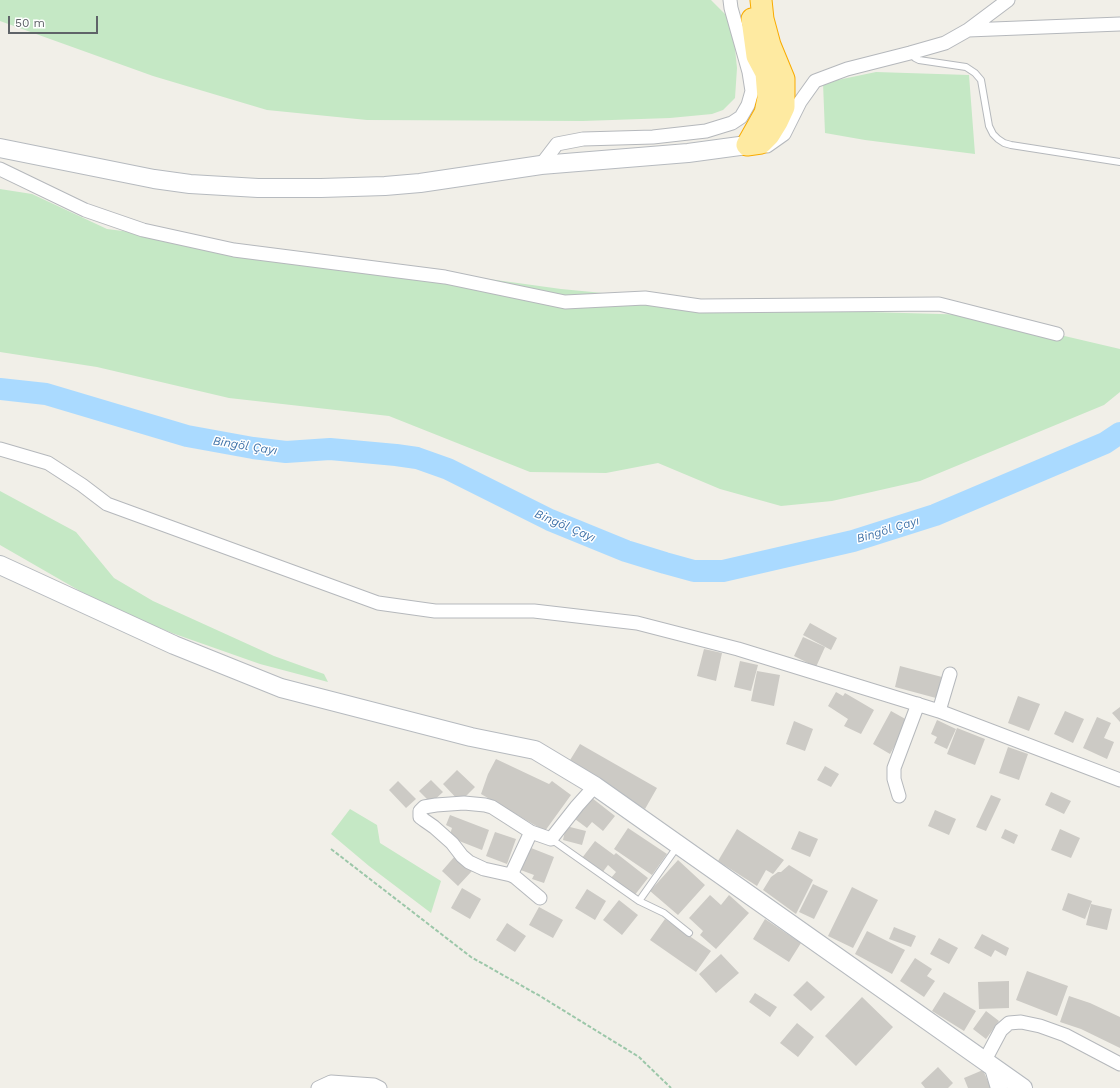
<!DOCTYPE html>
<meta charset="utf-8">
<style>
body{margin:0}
#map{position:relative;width:1120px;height:1088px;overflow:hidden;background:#f1efe8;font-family:"Work Sans",sans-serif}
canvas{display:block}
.scale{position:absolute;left:8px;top:16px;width:90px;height:18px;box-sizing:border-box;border:2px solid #5f6368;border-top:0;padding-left:5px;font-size:12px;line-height:14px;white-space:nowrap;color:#5f6368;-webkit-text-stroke:3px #fff;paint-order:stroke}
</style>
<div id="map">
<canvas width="1120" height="1088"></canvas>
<div class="scale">50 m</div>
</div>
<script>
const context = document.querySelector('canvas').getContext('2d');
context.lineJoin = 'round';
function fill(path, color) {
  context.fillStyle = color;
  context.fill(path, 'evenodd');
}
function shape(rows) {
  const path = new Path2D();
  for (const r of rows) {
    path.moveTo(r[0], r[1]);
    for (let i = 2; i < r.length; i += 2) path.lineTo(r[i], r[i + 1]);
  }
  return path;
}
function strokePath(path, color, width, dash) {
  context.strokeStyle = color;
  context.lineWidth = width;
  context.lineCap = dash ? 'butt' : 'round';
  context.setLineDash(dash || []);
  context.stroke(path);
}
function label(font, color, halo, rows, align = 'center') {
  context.font = font + ' "Work Sans",sans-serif';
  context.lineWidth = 3;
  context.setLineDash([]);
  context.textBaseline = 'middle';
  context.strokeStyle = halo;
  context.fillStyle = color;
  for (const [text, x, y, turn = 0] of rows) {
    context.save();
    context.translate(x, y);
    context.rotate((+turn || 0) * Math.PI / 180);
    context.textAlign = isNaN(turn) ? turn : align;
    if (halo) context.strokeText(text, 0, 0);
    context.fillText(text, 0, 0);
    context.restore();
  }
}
fill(shape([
 [0,0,711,0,726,15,733,29,737,68,735,98,723,110,712,114,670,118,583,121,367,120,267,110,153,76,0,21],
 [876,72,969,75,975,154,865,140,825,133,823,83],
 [0,189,32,194,107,229,329,257,561,289,717,304,798,310,975,315,1120,349,1120,392,1104,405,920,481,832,501,781,506,720,489,658,463,606,473,530,472,389,416,229,398,97,367,0,352],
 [0,491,76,532,114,578,153,601,274,656,324,674,328,682,260,664,172,633,106,606,0,545],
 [350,809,377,825,380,843,441,881,431,913,369,866,331,834]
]), '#c5e8c5');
strokePath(shape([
 [0,389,46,394,187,436,253,448,286,452,330,449,396,455,417,458,448,469,550,520,626,551,665,563,694,571,723,571,853,541,935,515,1105,443,1120,433]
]), '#aadaff', 22);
fill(shape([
 [810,623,837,638,831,650,803,635],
 [803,637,825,647,816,667,794,656],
 [704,649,722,653,716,681,697,676],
 [740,661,758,665,751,691,734,687],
 [900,666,942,677,936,698,895,687],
 [757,671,780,675,774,706,751,701],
 [836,692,843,696,845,693,874,710,861,734,844,726,848,719,828,706],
 [1018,696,1040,704,1029,731,1008,723],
 [1120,707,1120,722,1112,713],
 [891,711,909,721,890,754,873,744],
 [1065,711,1084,719,1073,743,1054,734],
 [1097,717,1111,723,1104,738,1114,742,1107,759,1083,748],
 [937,720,956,729,947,749,934,743,937,737,931,734],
 [794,721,813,729,805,751,786,744],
 [957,728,985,739,975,765,947,754],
 [580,744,657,788,645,809,567,765],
 [1008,747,1028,754,1019,780,999,773],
 [496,759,549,784,552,781,571,795,545,831,481,794,488,774],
 [825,766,839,774,831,787,817,780],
 [457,770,475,787,460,802,443,784],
 [431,780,443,792,431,803,419,791],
 [398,781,416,799,406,808,389,790],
 [1051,792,1071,801,1064,814,1045,805],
 [991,795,1001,799,986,831,976,827],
 [592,798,615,816,603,831,592,822,587,828,575,819],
 [935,810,956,819,949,835,928,826],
 [450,815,489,830,482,850,449,837,452,828,446,825],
 [566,826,586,831,582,845,563,840],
 [628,828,667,854,652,875,614,849],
 [737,829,784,860,773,874,766,870,757,886,718,861],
 [1005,829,1018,835,1014,844,1001,838],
 [1060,829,1080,838,1071,858,1051,850],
 [799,831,818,839,810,857,791,849],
 [495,832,516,839,507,864,486,856],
 [595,841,614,855,616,853,648,878,634,896,611,878,616,872,608,865,602,873,582,858],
 [526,846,554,857,544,883,532,879,534,875,518,869],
 [455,856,472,871,458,886,442,871],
 [678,860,705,885,678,915,650,891],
 [789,865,813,880,796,914,763,890,771,877,778,872,781,872],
 [813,884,828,891,814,919,799,912],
 [852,887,878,900,853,948,828,936],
 [462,888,481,899,470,919,451,908],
 [587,889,606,901,595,920,575,908],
 [1068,893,1092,901,1085,919,1062,910],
 [710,895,721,905,729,895,749,913,716,949,700,935,703,931,689,918],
 [619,900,638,915,622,935,603,920],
 [1091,904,1112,909,1107,930,1086,925],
 [539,907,563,920,553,938,529,925],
 [665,919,711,951,696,972,650,940],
 [765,919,801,943,789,962,753,939],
 [507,923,526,936,515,952,496,940],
 [894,927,916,936,911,947,889,939],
 [867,931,905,950,892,974,855,954],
 [982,934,1009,948,1006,956,995,950,991,957,974,948],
 [939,938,958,948,949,964,930,954],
 [721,954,739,973,716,993,699,974],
 [915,958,932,969,927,976,935,981,924,997,900,981],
 [1027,971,1068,986,1057,1016,1016,1000],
 [807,981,825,997,811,1011,793,995],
 [1009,981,1009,1008,979,1009,978,982],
 [944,992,976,1011,964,1031,932,1011],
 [755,993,777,1007,770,1017,749,1002],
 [1069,996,1090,1003,1120,1017,1120,1048,1081,1029,1060,1022],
 [862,997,893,1027,856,1066,825,1036],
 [986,1011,999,1021,986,1039,973,1029],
 [797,1023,814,1037,798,1057,780,1043],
 [938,1067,953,1083,948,1088,925,1088,921,1083],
 [983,1070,991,1088,968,1088,964,1078]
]), '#cccac5');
const service = shape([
 [910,53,915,58,919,60,966,67,975,73,981,80,989,126,993,134,998,139,1004,143,1011,145,1120,162],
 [551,839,639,901,664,913,689,933],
 [639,901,677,847]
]);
const minor = shape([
 [968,30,1120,24],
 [767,146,784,134,800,102,815,81,847,69,910,53,945,43,968,30,1008,0],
 [541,165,557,144,583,139,653,137,706,131,732,123,741,117,748,105,752,91,749,72,731,8,730,0],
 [0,169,85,210,143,230,234,250,445,277,565,302,645,298,700,306,939,304,1057,334],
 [0,449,48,463,82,485,107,504,378,603,435,611,534,611,637,623,738,649,939,711,1120,780],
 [939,711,950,674],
 [899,796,894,779,894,768,918,704],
 [511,875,531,832],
 [540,898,515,877,511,875,484,869,469,862,462,856,452,843,434,827,424,820,420,817,420,811,424,807,436,805,464,803,485,805,492,807,531,832,551,839,577,806,595,786],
 [984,1062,1001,1030,1009,1023,1021,1022,1040,1026,1065,1035,1120,1064],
 [318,1088,331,1082,374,1085,380,1088]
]);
const tertiary = shape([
 [993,1068,999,1088]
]);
const secondary = shape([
 [0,148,154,179,190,184,258,188,321,188,385,186,420,183,541,165,688,153,747,145],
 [0,565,174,645,281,688,471,737,535,750,595,786,1023,1088]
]);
const trunk = shape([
 [747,145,761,143,769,135,777,122,784,107,784,79,770,45,763,19,761,0],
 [747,145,765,113,768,98,766,73,757,56,752,19]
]);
strokePath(service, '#b5b8bc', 8);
strokePath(minor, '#b5b8bc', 15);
strokePath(tertiary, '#b5b8bc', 18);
strokePath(secondary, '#b6babf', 20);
strokePath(trunk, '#f9ab00', 23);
strokePath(shape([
 [331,849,471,957,540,996,639,1057,671,1088]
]), '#9cc7a9', 2, [4, 2]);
strokePath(service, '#fff', 6);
strokePath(minor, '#fff', 13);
strokePath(tertiary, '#fff', 16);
strokePath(secondary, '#fff', 18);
strokePath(trunk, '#feeaa1', 21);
label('italic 12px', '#4174aa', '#fff', [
 ["Bingöl Çayı",245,446,9],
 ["Bingöl Çayı",565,526,23],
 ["Bingöl Çayı",888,530,-17]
]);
</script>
